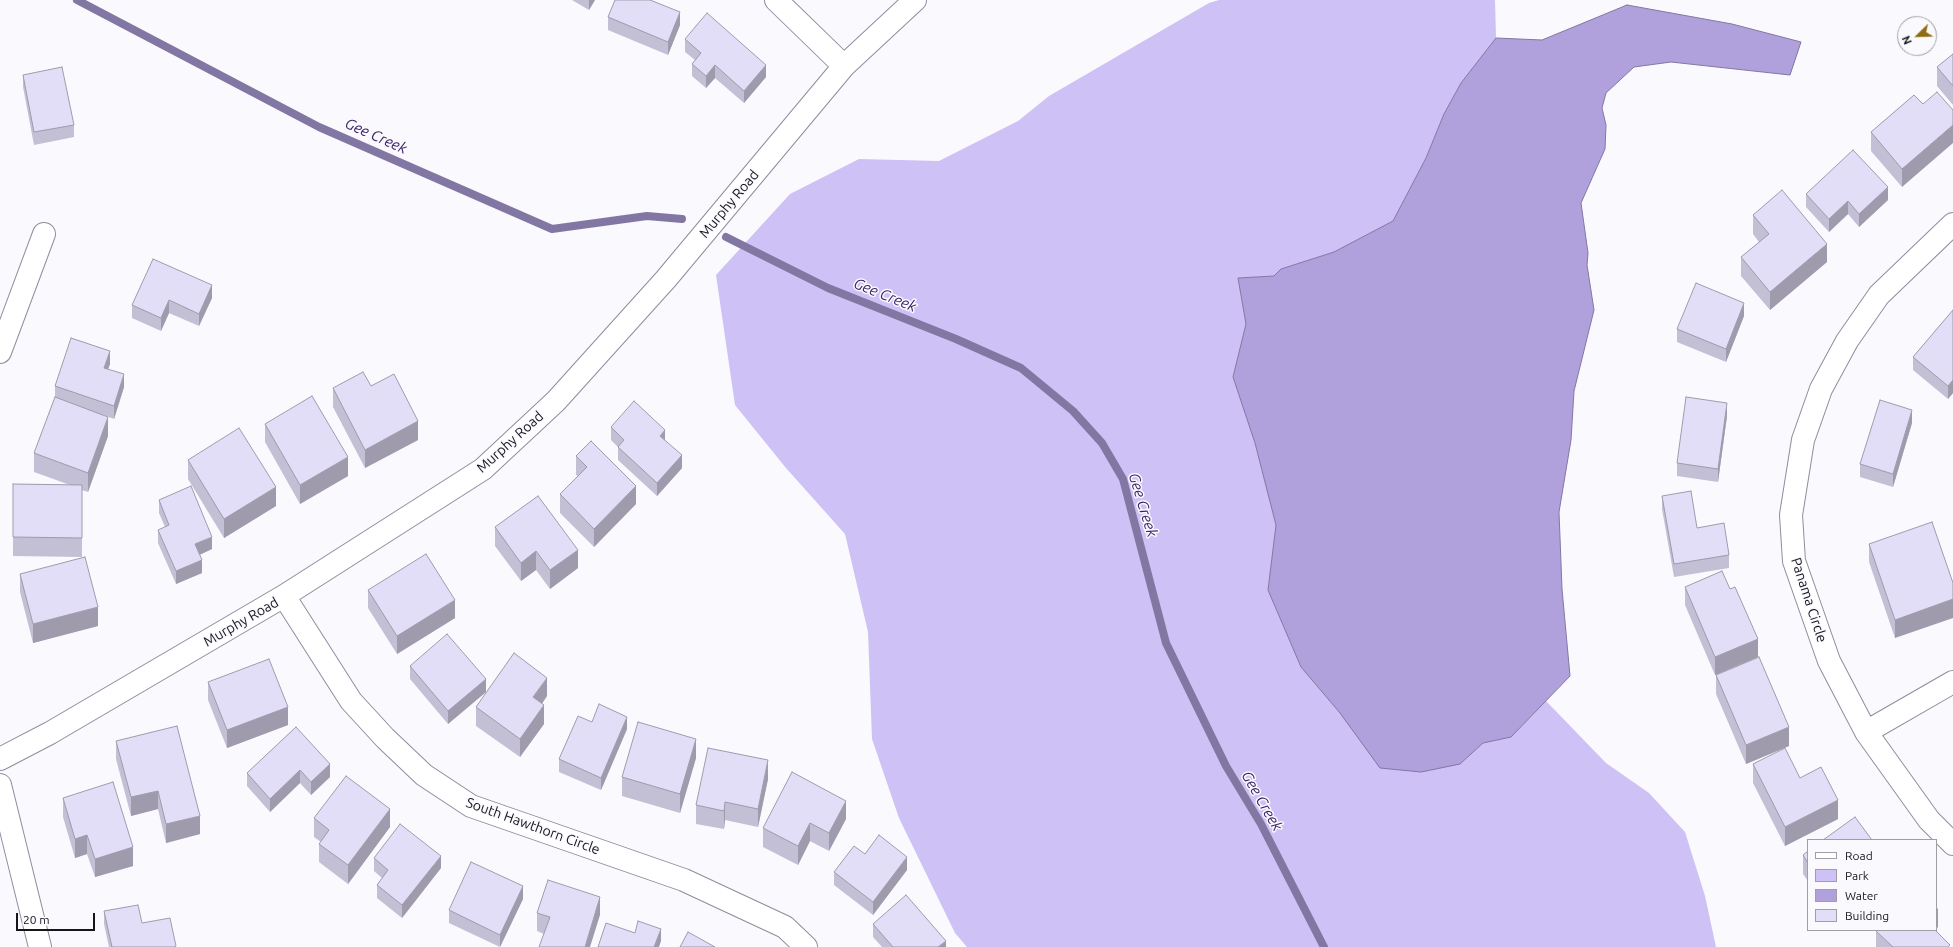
<!DOCTYPE html>
<style>
body{margin:0}
#map{position:relative;width:1953px;height:947px;overflow:hidden;background:#faf9fe;font-family:Ubuntu,sans-serif}
canvas{display:block}
.legend{position:absolute;left:1807px;top:839px;width:130px;height:92px;box-sizing:border-box;background:#faf9fe;border:1px solid #9f9ea4;margin:0;padding:5px 7px;list-style:none;font-size:12px;color:#16151c}
.legend li{display:flex;align-items:center;gap:8px;height:20px}
.legend b{width:20px;border:1px solid #9f9ea4}
.north{position:absolute;left:1897px;top:16px;width:40px;height:40px;box-sizing:border-box;background:#faf9fe;border:1px solid #9f9ea4;border-radius:50%;rotate:247deg;font-size:11px;font-weight:700;line-height:16px;text-align:center;color:#16151c}
.north::after{content:'';display:block;margin:auto;width:14px;height:18px;background:#8e6c10;clip-path:polygon(50% 0,100% 100%,50% 72%,0 100%)}
.scale{position:absolute;left:16px;top:913px;width:79px;height:18px;box-sizing:border-box;border:2px solid #16151c;border-top:0;padding-left:5px;font-size:12px;line-height:14px;white-space:nowrap;color:#16151c;-webkit-text-stroke:3px #faf9fe;paint-order:stroke}
</style>
<div id="map">
<canvas width="1953" height="947"></canvas>
<ul class="legend">
<li><b style="height:5px;background:#fff"></b>Road</li>
<li><b style="height:11px;background:#cdc1f5"></b>Park</li>
<li><b style="height:11px;background:#b0a1dc"></b>Water</li>
<li><b style="height:11px;background:#e3def7"></b>Building</li>
</ul>
<div class="north">N</div>
<div class="scale">20 m</div>
</div>
<script>
const context = document.querySelector('canvas').getContext('2d');
context.lineJoin = 'round';
function fill(path, color) {
  context.fillStyle = color;
  context.fill(path, 'evenodd');
}
function shape(rows) {
  const path = new Path2D();
  for (const r of rows) {
    path.moveTo(r[0], r[1]);
    for (let i = 2; i < r.length; i += 2) path.lineTo(r[i], r[i + 1]);
  }
  return path;
}
function strokePath(path, color, width, dash) {
  context.strokeStyle = color;
  context.lineWidth = width;
  context.lineCap = dash ? 'butt' : 'round';
  context.setLineDash(dash || []);
  context.stroke(path);
}
function label(font, color, halo, rows, align = 'center') {
  context.font = font + ' Ubuntu,sans-serif';
  context.lineWidth = 3;
  context.setLineDash([]);
  context.textBaseline = 'middle';
  context.strokeStyle = halo;
  context.fillStyle = color;
  for (const [text, x, y, turn = 0] of rows) {
    context.save();
    context.translate(x, y);
    context.rotate((+turn || 0) * Math.PI / 180);
    context.textAlign = isNaN(turn) ? turn : align;
    if (halo) context.strokeText(text, 0, 0);
    context.fillText(text, 0, 0);
    context.restore();
  }
}
fill(shape([
 [1219,0,1495,0,1496,38,1461,83,1444,114,1426,158,1393,221,1334,252,1281,269,1274,276,1238,278,1246,324,1233,377,1255,443,1276,525,1268,590,1301,667,1340,713,1460,764,1483,743,1511,737,1546,701,1606,763,1649,793,1685,832,1705,896,1716,947,967,947,955,933,899,818,872,739,868,632,845,534,786,468,735,405,716,275,790,194,859,159,939,161,1018,121,1049,96,1209,3]
]), '#cdc1f5');
const water = shape([
 [1627,5,1732,24,1801,42,1790,75,1671,62,1634,67,1606,93,1602,108,1606,125,1605,149,1581,203,1588,253,1587,265,1594,310,1574,391,1571,440,1559,512,1562,589,1570,676,1511,737,1483,743,1460,764,1421,772,1380,768,1340,713,1301,667,1268,590,1276,525,1255,443,1233,377,1246,324,1238,278,1274,276,1281,269,1334,252,1393,221,1426,158,1444,114,1461,83,1496,38,1542,40,1627,5]
]);
fill(water, '#b0a1dc');
strokePath(water, '#8277a2', 1);
strokePath(shape([
 [77,0,319,127,552,229,647,216,682,219],
 [726,237,828,288,956,339,1021,368,1073,411,1102,443,1123,479,1166,643,1226,766,1261,824,1324,947]
]), '#8277a2', 8);
const minor = shape([
 [776,0,844,66],
 [1953,224,1879,295,1847,341,1821,389,1803,440,1791,515,1794,561,1829,661,1866,732,1929,820,1953,844],
 [0,352,44,234],
 [284,596,351,701,385,738,424,775,471,806,684,880,785,927,806,947],
 [1866,732,1953,682],
 [0,759,50,733,284,596,483,469,556,401,666,279,844,66,915,0],
 [0,785,40,947]
]);
strokePath(minor, '#908c9f', 24);
strokePath(minor, '#fff', 22);
fill(shape([
 [572,0,595,0,589,10],
 [654,1,680,25,668,55,608,30,608,17],
 [685,39,766,77,744,103,715,78,706,88,692,76,692,64,695,60,685,52],
 [1953,54,1953,105,1937,86,1937,67],
 [23,75,74,125,74,137,34,145,23,87],
 [1914,95,1902,187,1871,151,1871,132],
 [1806,194,1888,200,1859,227,1848,214,1829,232,1806,207],
 [1753,215,1827,262,1770,310,1741,276,1741,257,1759,242,1753,234],
 [212,285,212,298,199,326,169,313,161,331,132,318,132,305],
 [1953,310,1953,393,1948,399,1913,370,1913,357],
 [1744,316,1726,362,1677,342,1677,329],
 [110,364,108,369,124,387,114,419,101,414,108,436,88,492,82,490,82,557,13,556,13,484,70,485,34,472,34,453,55,397,55,386],
 [371,386,418,440,365,468,333,407,333,388],
 [1727,416,1718,482,1677,476,1677,463],
 [1912,423,1893,487,1860,477,1860,464],
 [265,424,348,476,300,504,265,442],
 [611,427,665,440,682,468,657,496,618,460,618,447,611,440],
 [576,456,636,504,594,547,560,513,560,494,578,476,576,475],
 [188,460,276,506,224,538,188,479],
 [1662,496,1697,528,1729,555,1729,568,1674,577,1662,509],
 [159,500,212,549,199,555,202,573,176,584,158,543,158,530,165,527,159,513],
 [495,527,578,568,550,589,536,570,521,581,495,546],
 [1869,544,1953,583,1895,638,1869,562],
 [20,574,98,626,33,643,20,592],
 [1685,587,1758,657,1715,675,1685,605],
 [368,590,455,618,397,654,368,608],
 [410,666,486,692,448,724,410,679],
 [1716,675,1789,746,1746,764,1716,694],
 [208,682,288,725,227,748,208,700],
 [547,696,542,704,544,724,520,757,476,726,476,707],
 [592,722,627,729,601,790,559,772,559,759],
 [296,727,330,777,311,795,300,783,270,812,247,786,247,773],
 [116,741,200,834,166,843,158,809,131,816,116,759],
 [696,758,680,813,622,796,622,777],
 [1753,764,1838,819,1785,846,1753,783],
 [768,779,758,827,725,820,724,829,696,824,696,805],
 [63,798,133,866,95,877,87,854,75,858,63,817],
 [314,818,390,827,348,884,319,862,319,844,321,842,314,837],
 [846,819,829,851,810,841,798,865,763,847,763,828],
 [1808,851,1808,881,1803,874,1803,855],
 [865,854,907,870,873,915,834,885,834,872],
 [374,858,441,868,402,918,377,898,377,885,382,878,374,871],
 [523,899,500,947,449,923,449,910],
 [104,911,142,923,176,947,109,947,104,924],
 [537,913,600,915,544,934,537,931],
 [873,924,946,947,882,947,873,937],
 [1876,931,1950,947,1876,947]
]), '#c3bfd4');
fill(shape([
 [589,0,595,0,589,10],
 [680,12,680,25,668,55,668,42],
 [715,65,715,78,706,88,706,76],
 [766,65,766,77,744,103,744,91],
 [1953,125,1953,143,1902,187,1902,169],
 [1888,187,1888,200,1859,227,1859,214],
 [1848,201,1848,214,1829,232,1829,219],
 [1827,244,1827,262,1770,310,1770,292],
 [212,285,212,298,199,326,199,314],
 [169,300,169,313,161,331,161,318],
 [1744,303,1744,316,1726,362,1726,349],
 [110,351,110,364,104,380,104,368],
 [124,374,124,387,114,419,114,406],
 [1953,380,1953,393,1948,399,1948,386],
 [1727,403,1727,416,1718,482,1718,469],
 [1912,410,1912,423,1893,487,1893,474],
 [108,417,108,436,88,492,88,473],
 [418,421,418,440,365,468,365,450],
 [665,430,665,443,660,436],
 [682,455,682,468,657,496,657,483],
 [348,457,348,476,300,504,300,485],
 [636,486,636,504,594,547,594,529],
 [276,487,276,506,224,538,224,519],
 [212,537,212,549,195,557,195,544],
 [578,550,578,568,550,589,550,570],
 [536,551,536,570,521,581,521,563],
 [202,560,202,573,176,584,176,571],
 [1953,599,1953,618,1895,638,1895,620],
 [455,600,455,618,397,654,397,636],
 [98,607,98,626,33,643,33,624],
 [1758,639,1758,657,1715,675,1715,657],
 [547,678,547,696,533,716,533,697],
 [486,679,486,692,448,724,448,711],
 [544,705,544,724,520,757,520,739],
 [288,707,288,725,227,748,227,730],
 [627,717,627,729,601,790,601,778],
 [1789,727,1789,746,1746,764,1746,745],
 [696,739,696,758,680,813,680,794],
 [768,760,768,779,758,827,758,809],
 [330,764,330,777,311,795,311,782],
 [300,770,300,783,270,812,270,799],
 [158,791,158,809,131,816,131,797],
 [1838,800,1838,819,1785,846,1785,827],
 [846,801,846,819,829,851,829,833],
 [725,802,725,820,724,829,724,811],
 [390,809,390,827,348,884,348,865],
 [200,816,200,834,166,843,166,824],
 [810,823,810,841,798,865,798,846],
 [87,835,87,854,75,858,75,839],
 [133,847,133,866,95,877,95,859],
 [441,856,441,868,402,918,402,905],
 [907,857,907,870,873,915,873,902],
 [523,886,523,899,500,947,500,935],
 [600,897,600,915,590,947,585,947],
 [1938,908,1938,927,1936,929,1936,910],
 [661,929,661,941,659,947,654,947],
 [946,941,946,947,938,947]
]), '#9f9bad');
const building = shape([
 [615,0,650,0,680,12,668,42,608,17,615,0],
 [707,13,766,65,744,91,715,65,706,76,692,64,701,53,685,39,707,13],
 [1953,54,1953,86,1937,67,1953,54],
 [62,67,74,125,34,132,23,75,62,67],
 [1937,92,1953,110,1953,125,1902,169,1871,132,1914,95,1923,104,1937,92],
 [1853,150,1888,187,1859,214,1848,201,1829,219,1806,194,1853,150],
 [1782,190,1827,244,1770,292,1741,257,1769,234,1753,215,1782,190],
 [153,259,212,285,199,314,169,300,161,318,132,305,153,259],
 [1696,283,1744,303,1726,349,1677,329,1696,283],
 [1953,310,1953,380,1948,386,1913,357,1953,310],
 [71,338,110,351,104,368,124,374,114,406,55,386,71,338],
 [363,372,371,386,394,374,418,421,365,450,333,388,363,372],
 [312,396,348,457,300,485,265,424,312,396],
 [55,397,108,417,88,473,34,453,55,397],
 [1686,397,1727,403,1718,469,1677,463,1686,397],
 [1880,400,1912,410,1893,474,1860,464,1880,400],
 [634,401,665,430,660,436,682,455,657,483,618,447,624,440,611,427,634,401],
 [239,428,276,487,224,519,188,460,239,428],
 [591,441,636,486,594,529,560,494,587,467,576,456,591,441],
 [13,484,82,485,82,538,13,537,13,484],
 [191,486,212,537,195,544,202,560,176,571,158,530,169,525,159,500,191,486],
 [1691,491,1697,528,1724,523,1729,555,1674,564,1662,496,1691,491],
 [538,496,578,550,550,570,536,551,521,563,495,527,538,496],
 [1932,522,1953,583,1953,599,1895,620,1869,544,1932,522],
 [426,554,455,600,397,636,368,590,426,554],
 [85,557,98,607,33,624,20,574,85,557],
 [1722,571,1730,589,1735,587,1758,639,1715,657,1685,587,1722,571],
 [447,634,486,679,448,711,410,666,447,634],
 [514,653,547,678,533,697,544,705,520,739,476,707,514,653],
 [1759,657,1789,727,1746,745,1716,675,1759,657],
 [269,659,288,707,227,730,208,682,269,659],
 [599,704,627,717,601,778,559,759,578,716,592,722,599,704],
 [638,722,696,739,680,794,622,777,638,722],
 [177,726,200,816,166,824,158,791,131,797,116,741,177,726],
 [296,727,330,764,311,782,300,770,270,799,247,773,296,727],
 [708,748,768,760,758,809,725,802,724,811,696,805,708,748],
 [1785,748,1800,778,1821,767,1838,800,1785,827,1753,764,1785,748],
 [792,772,846,801,829,833,810,823,798,846,763,828,792,772],
 [346,776,390,809,348,865,319,844,329,830,314,818,346,776],
 [113,782,133,847,95,859,87,835,75,839,63,798,113,782],
 [1855,817,1872,840,1823,840,1855,817],
 [400,824,441,856,402,905,377,885,388,870,374,858,400,824],
 [879,835,907,857,873,902,834,872,854,846,865,854,879,835],
 [1808,851,1808,863,1803,855,1808,851],
 [471,862,523,886,500,935,449,910,471,862],
 [548,880,600,897,585,947,539,947,550,917,537,913,548,880],
 [906,895,946,941,938,947,893,947,873,924,906,895],
 [138,905,142,923,170,918,176,946,174,947,112,947,104,911,138,905],
 [638,921,661,929,654,947,598,947,606,923,635,933,638,921],
 [1877,930,1935,930,1950,945,1948,947,1893,947,1876,931,1877,930],
 [688,932,715,947,680,947,688,932]
]);
fill(building, '#e3def7');
strokePath(building, '#9f9bad', 1);
label('14px', '#16151c', '#faf9fe', [
 ["Murphy Road",729,204,-50],
 ["Murphy Road",510,442,-42],
 ["Panama Circle",1809,600,72],
 ["Murphy Road",241,622,-30],
 ["South Hawthorn Circle",533,826,20]
]);
label('italic 15px', '#3b2367', '#faf9fe', [
 ["Gee Creek",376,136,24],
 ["Gee Creek",885,295,22],
 ["Gee Creek",1143,505,73],
 ["Gee Creek",1262,801,60]
]);
</script>
